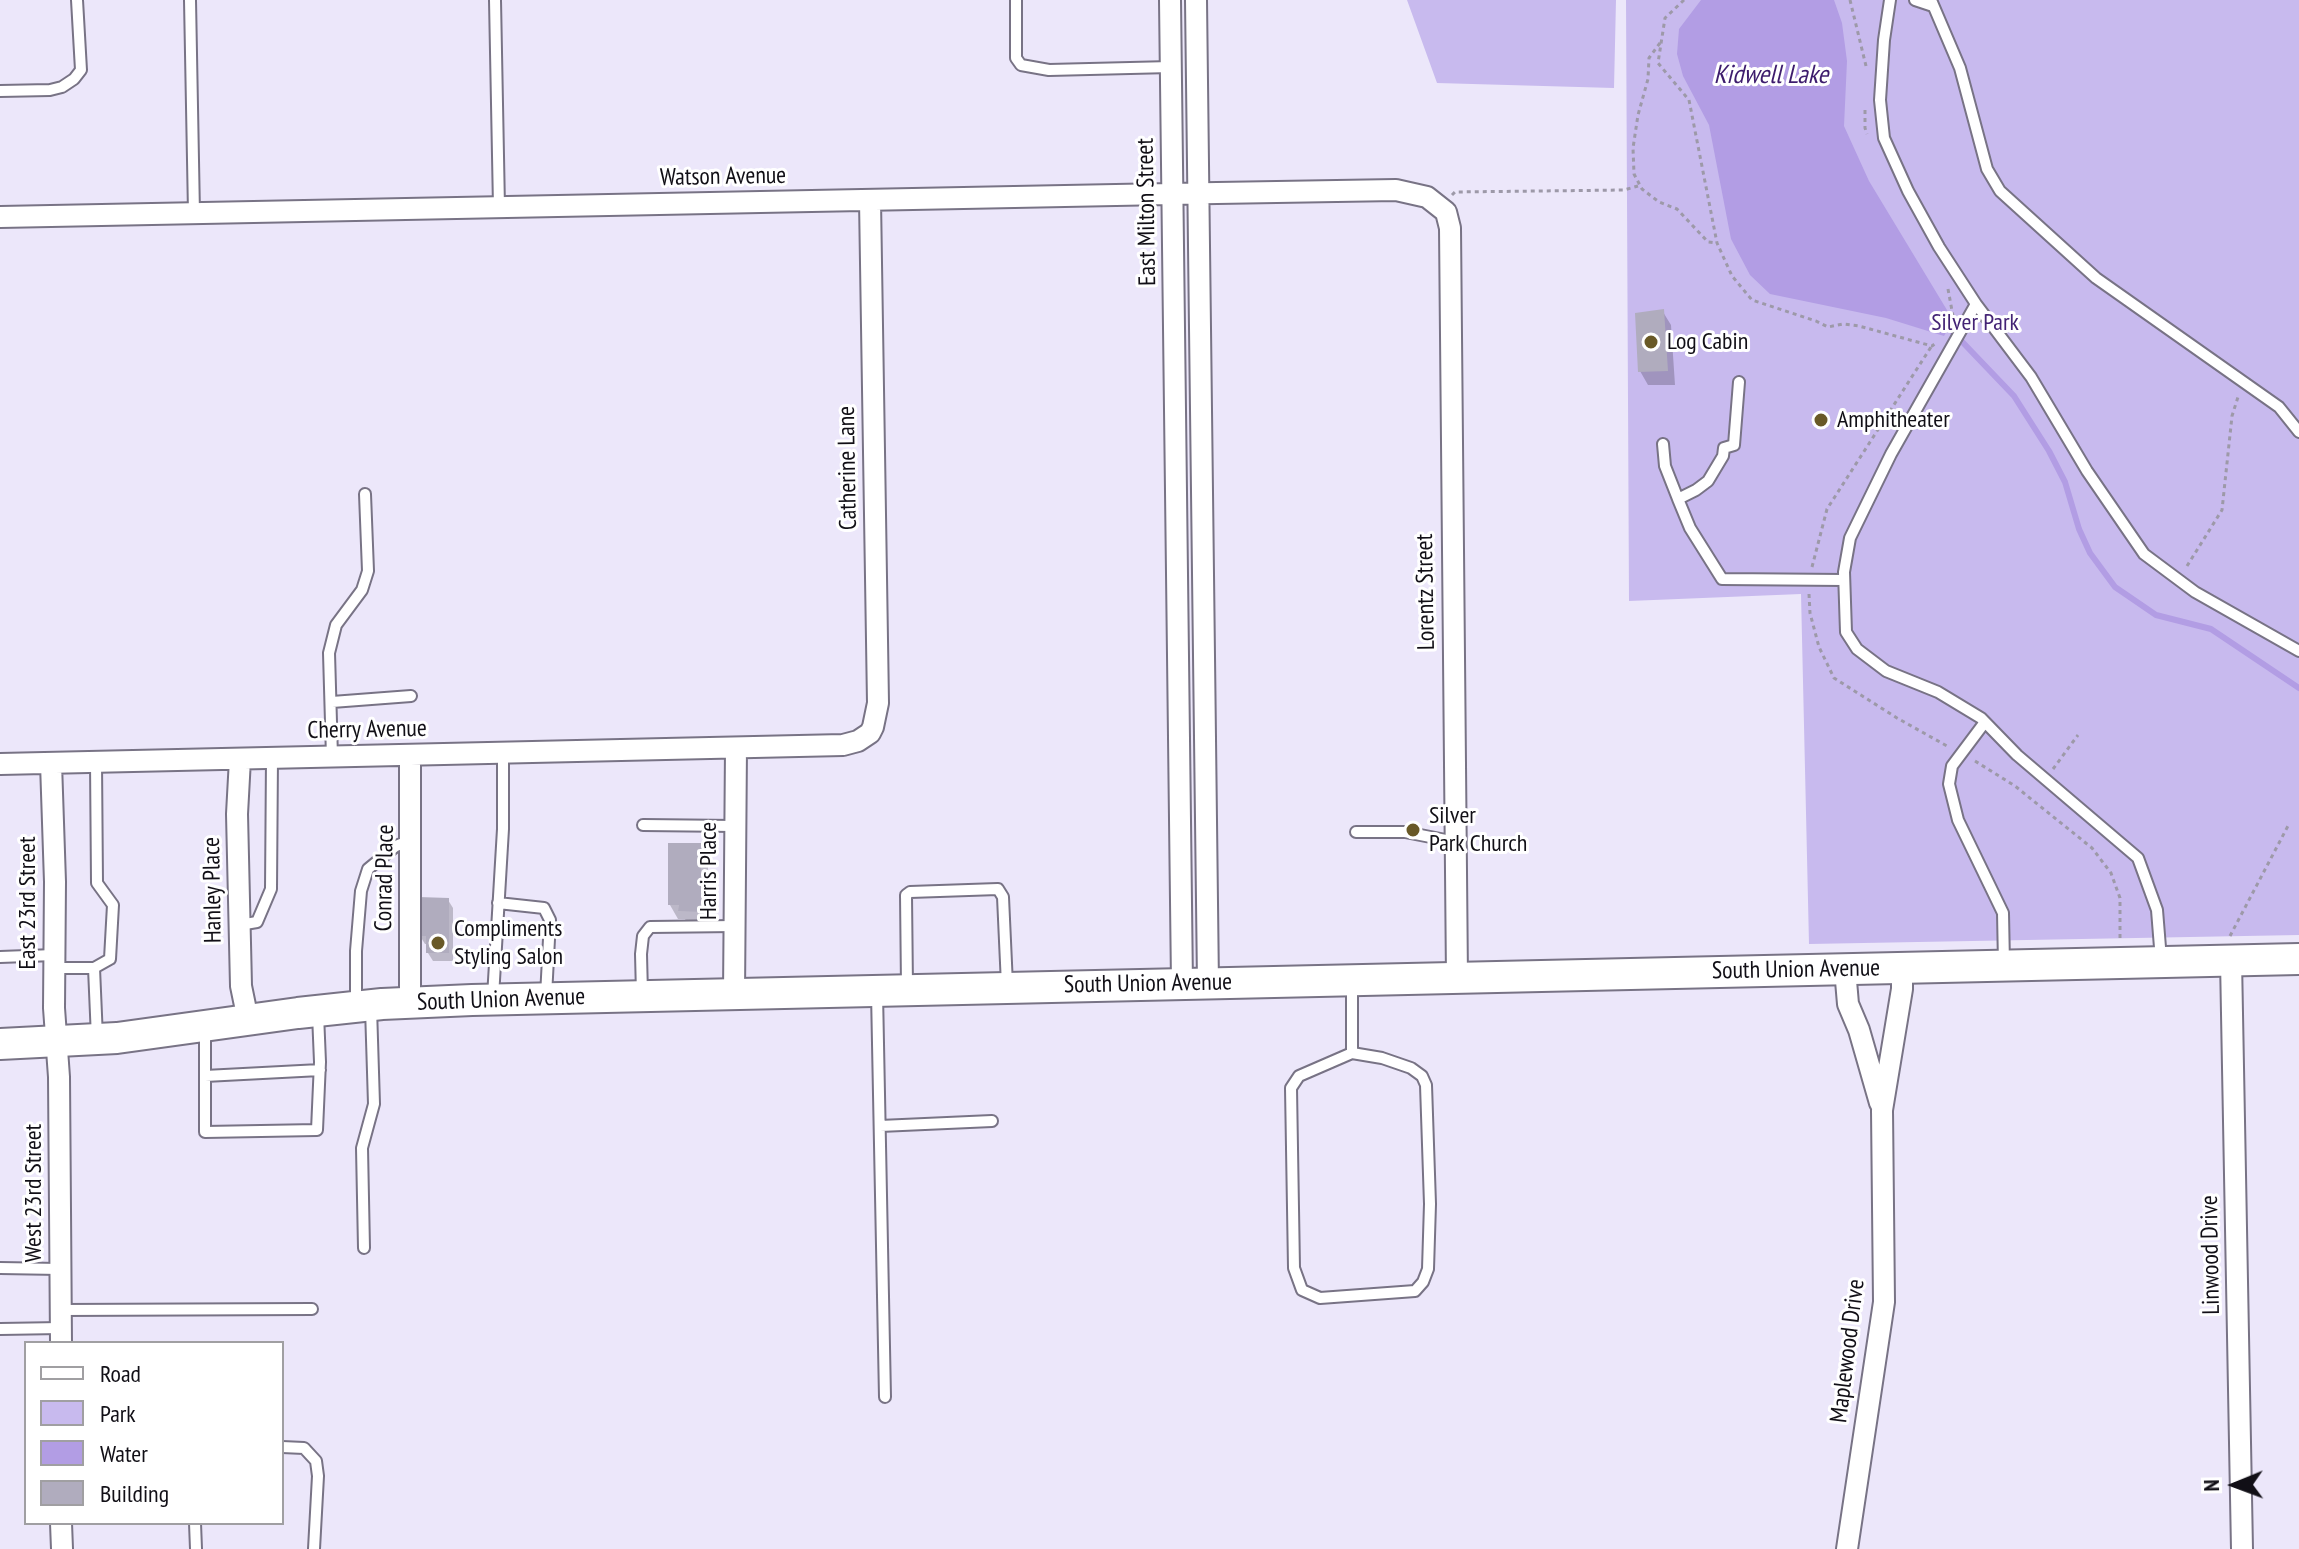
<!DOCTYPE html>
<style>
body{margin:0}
#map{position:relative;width:2299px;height:1549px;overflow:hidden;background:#ece7fa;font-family:"PT Sans Narrow",sans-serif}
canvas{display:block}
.legend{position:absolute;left:24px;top:1341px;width:260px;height:184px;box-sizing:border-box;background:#fff;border:2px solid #a09fa2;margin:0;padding:10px 14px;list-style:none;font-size:24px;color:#110f16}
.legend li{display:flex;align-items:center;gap:16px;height:40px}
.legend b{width:40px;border:2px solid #a09fa2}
.north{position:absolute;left:2195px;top:1445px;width:80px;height:80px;-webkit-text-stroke:6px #fff;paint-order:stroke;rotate:269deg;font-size:22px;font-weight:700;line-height:32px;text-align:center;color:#110f16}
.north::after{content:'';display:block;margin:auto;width:28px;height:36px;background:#110f16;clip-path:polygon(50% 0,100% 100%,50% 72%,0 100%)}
</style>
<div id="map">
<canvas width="2299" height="1549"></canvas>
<ul class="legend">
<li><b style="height:10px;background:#fff"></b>Road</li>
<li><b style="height:22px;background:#c8baee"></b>Park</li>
<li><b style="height:22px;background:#b29de4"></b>Water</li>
<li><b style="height:22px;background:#b0acbe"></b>Building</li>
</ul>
<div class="north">N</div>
</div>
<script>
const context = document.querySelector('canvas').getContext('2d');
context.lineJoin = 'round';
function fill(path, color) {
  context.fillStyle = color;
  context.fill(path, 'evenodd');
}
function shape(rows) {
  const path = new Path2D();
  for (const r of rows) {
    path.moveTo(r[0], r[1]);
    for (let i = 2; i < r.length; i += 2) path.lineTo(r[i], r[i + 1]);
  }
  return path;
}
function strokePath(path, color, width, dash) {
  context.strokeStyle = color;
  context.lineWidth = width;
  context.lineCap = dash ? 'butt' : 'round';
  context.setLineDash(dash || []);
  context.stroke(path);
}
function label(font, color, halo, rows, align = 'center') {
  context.font = font + ' "PT Sans Narrow",sans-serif';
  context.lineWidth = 6;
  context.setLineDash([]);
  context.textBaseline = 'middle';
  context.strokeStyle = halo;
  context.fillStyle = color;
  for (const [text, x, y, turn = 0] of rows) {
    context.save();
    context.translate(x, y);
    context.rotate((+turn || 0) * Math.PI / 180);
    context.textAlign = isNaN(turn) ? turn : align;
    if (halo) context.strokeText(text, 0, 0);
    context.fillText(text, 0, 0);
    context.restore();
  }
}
fill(shape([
 [1407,0,1616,0,1614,88,1437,83],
 [1626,0,2299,0,2299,935,1809,944,1801,594,1629,601]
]), '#c8baee');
fill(shape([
 [1701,0,1834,0,1842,23,1847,61,1844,126,1869,181,1953,320,1944,336,1886,318,1770,294,1750,275,1731,239,1709,125,1683,76,1677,54,1679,29]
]), '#b29de4');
fill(shape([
 [1663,312,1671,325,1675,385,1648,385,1640,371],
 [700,845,708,859,708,925,688,925,685,919,678,919,670,905],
 [448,900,453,908,453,961,433,961,428,953,428,944,425,944,420,936]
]), '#0003');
strokePath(shape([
 [1949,328,2014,396,2049,451,2065,482,2079,529,2090,553,2115,587,2156,615,2211,629,2299,688]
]), '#b29de4', 6);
fill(shape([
 [1664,309,1668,371,1638,372,1635,313],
 [668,843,701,843,701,912,678,911,679,905,668,905],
 [418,897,449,898,449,953,426,953,426,936,418,936]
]), '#b0acbe');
const lane = shape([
 [190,0,194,213],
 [495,0,499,207],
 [1016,0,1016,58,1021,65,1049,70,1171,67],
 [1890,0,1884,40,1880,100,1884,138,1908,191,1939,247,1976,304,1891,454,1850,538,1844,572,1846,632,1857,649,1886,671,1938,692,1981,718,2017,755,2138,858,2157,910,2161,960],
 [1915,0,1933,6],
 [1931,0,1960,68,1987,169,2000,191,2096,278,2279,407,2299,432],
 [0,91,50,90,62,87,74,79,81,70,77,0],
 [1976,304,2031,377,2087,471,2144,554,2195,592,2299,651],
 [1739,382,1734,445,1724,448,1723,456,1708,481,1696,490,1678,499,1690,528,1722,579,1844,580],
 [1663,444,1665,466,1678,499],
 [332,702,411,696],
 [1985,722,1952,766,1949,784,1958,820,2003,913,2004,964],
 [332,757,329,653,336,625,362,590,368,571,365,494],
 [643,825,735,826],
 [1356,832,1405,832,1456,842],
 [498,903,544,908,550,920,546,996],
 [239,925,257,922,271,889,272,758],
 [0,957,54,955],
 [54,968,94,968,110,959,113,905,97,883,96,762],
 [94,968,97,1038],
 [1352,982,1352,1053],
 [907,987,906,895,910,892,998,889,1003,897,1007,985],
 [877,993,885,1397],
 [642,994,641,954,643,936,650,927,735,926],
 [493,997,503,829,503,753],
 [356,1005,356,951,361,891,368,869,396,846,411,840],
 [205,1028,205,1132,317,1130,320,1062,318,1014],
 [1352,1053,1382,1058,1411,1068,1422,1076,1426,1085,1430,1204,1428,1269,1423,1282,1415,1291,1320,1298,1302,1290,1294,1268,1291,1088,1299,1076,1352,1053],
 [205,1076,320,1070],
 [880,1126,992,1121],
 [364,1248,362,1148,374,1104,371,1008],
 [0,1268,60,1269],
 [60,1310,312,1309],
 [0,1329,61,1328],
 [282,1447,304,1448,316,1461,318,1476,314,1549],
 [195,1523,196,1549]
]);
const street = shape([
 [1170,0,1182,983],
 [1196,0,1208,983],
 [0,217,1217,193,1396,190,1427,197,1446,212,1450,228,1457,978],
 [240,759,237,814,241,986,248,1020],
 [51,763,55,882,54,1008,59,1077,61,1343],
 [0,764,843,745,858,741,870,733,873,727,878,703,870,200],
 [2231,960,2242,1549],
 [1845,969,1848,1004,1859,1030,1880,1103],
 [734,994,736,748],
 [410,1003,410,755],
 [61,1523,62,1549],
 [1847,1549,1884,1302,1882,1110,1902,989,1902,968]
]);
const secondary = shape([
 [0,1044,117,1038,298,1013,382,1004,472,1000,2299,959]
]);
strokePath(lane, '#787385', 14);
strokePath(street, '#787385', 24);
strokePath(secondary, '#787385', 34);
strokePath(shape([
 [1684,0,1665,18,1658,63,1689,100,1717,243,1732,276,1752,300,1816,321,1828,327,1843,324,1859,326,1932,346,1936,343],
 [1850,0,1866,66],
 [1660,43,1649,58,1648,79,1638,115,1633,148,1634,174,1642,189,1659,202,1677,209,1708,242,1717,243],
 [1865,110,1865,128,1867,134],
 [1452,195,1455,192,1624,190,1638,186],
 [1948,289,1953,316],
 [2187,566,2222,510,2232,416,2238,397],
 [1812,567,1827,509,1931,347],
 [1809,594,1810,613,1819,647,1834,678,1897,718,1947,746],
 [1975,761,2015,786,2092,848,2111,873,2120,898,2120,938],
 [2053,769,2078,735],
 [2230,936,2289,824]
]), '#9d99a8', 3, [4, 4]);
strokePath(lane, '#fff', 10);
strokePath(street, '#fff', 20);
strokePath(secondary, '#fff', 30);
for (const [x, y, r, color] of [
 [1651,342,8,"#695927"],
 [1821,420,8,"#695927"],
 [1413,830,8,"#695927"],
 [438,943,8,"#695927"]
]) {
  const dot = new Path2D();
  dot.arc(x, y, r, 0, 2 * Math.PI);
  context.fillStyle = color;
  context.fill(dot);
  strokePath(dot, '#fff', 3);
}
label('24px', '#110f16', '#fff', [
 ["Watson Avenue",723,177,-1],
 ["East Milton Street",1147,212,-91],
 ["Catherine Lane",848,468,-91],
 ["Lorentz Street",1426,592,-91],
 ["Cherry Avenue",367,730,-1],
 ["Harris Place",709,871,-90],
 ["Conrad Place",385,878,-89],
 ["Hanley Place",213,890,-91],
 ["East 23rd Street",28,903,-90],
 ["South Union Avenue",1796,970,-1],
 ["South Union Avenue",1148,984,-1],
 ["South Union Avenue",501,1000,-2],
 ["West 23rd Street",34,1193,-90],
 ["Linwood Drive",2211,1255,-91],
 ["Maplewood Drive",1848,1351,-83]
]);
label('24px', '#432375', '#fff', [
 ["Silver Park",1975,323]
]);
label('24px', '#110f16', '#fff', [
 ["Log Cabin",1667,342],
 ["Amphitheater",1837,420],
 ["Silver",1429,816],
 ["Park Church",1429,844],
 ["Compliments",454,929],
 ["Styling Salon",454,957]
], 'left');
label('italic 26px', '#3d1c6d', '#fff', [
 ["Kidwell Lake",1771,76]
]);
</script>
